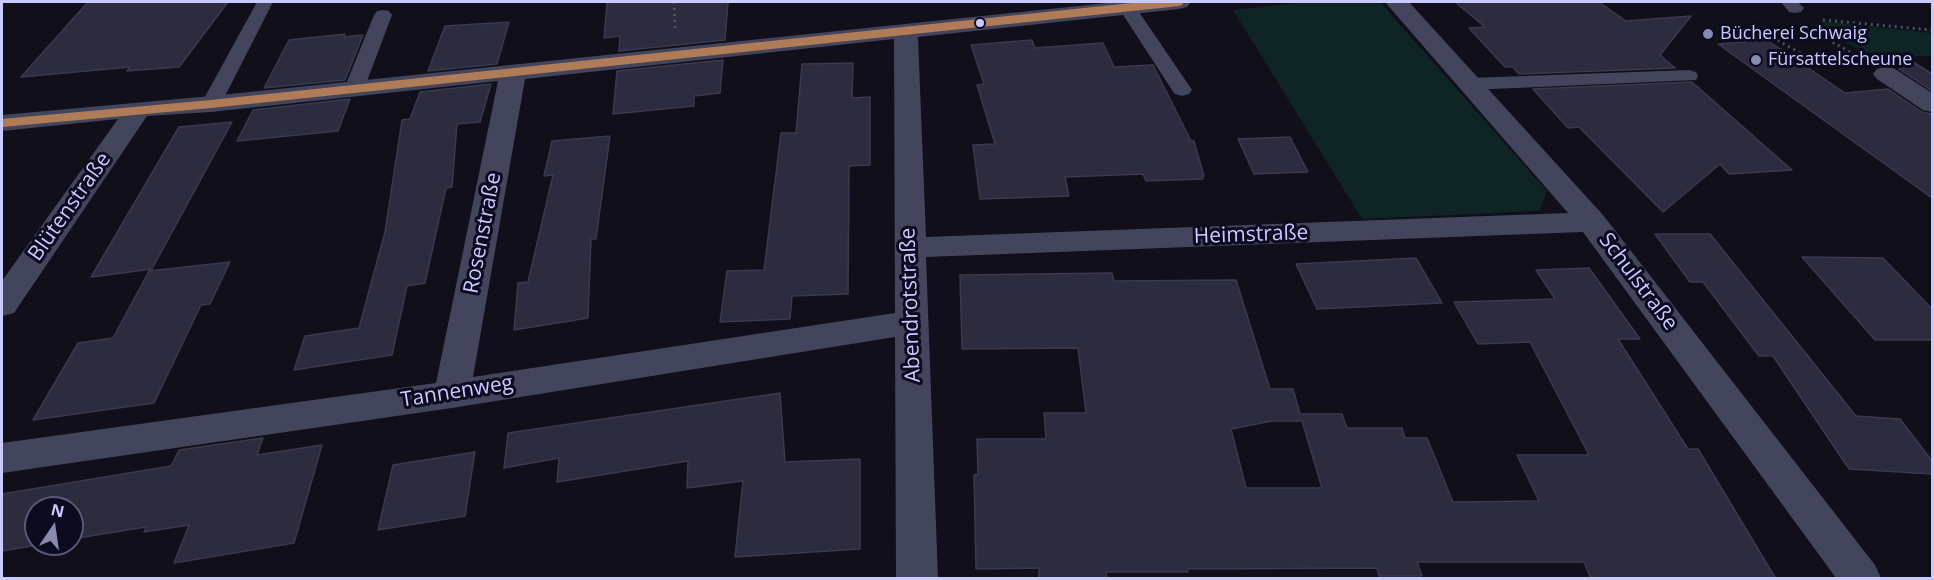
<!DOCTYPE html>
<meta charset="utf-8">
<style>
body{margin:0}
#map{position:relative;width:1934px;height:580px;overflow:hidden;background:#100f1a;font-family:"Open Sans",sans-serif}
canvas{display:block}
.frame{position:absolute;inset:0;border:3px solid #c9caff;pointer-events:none}
.north{position:absolute;left:24px;top:496px;width:60px;height:60px;box-sizing:border-box;background:#0c0b1f;border:2px solid #585779;border-radius:50%;rotate:13deg;font-size:16px;font-weight:700;line-height:24px;text-align:center;color:#c9caff}
.north::after{content:'';display:block;margin:auto;width:21px;height:27px;background:#8889af;clip-path:polygon(50% 0,100% 100%,50% 72%,0 100%)}
</style>
<div id="map">
<canvas width="1934" height="580"></canvas>
<div class="frame"></div>
<div class="north">N</div>
</div>
<script>
const context = document.querySelector('canvas').getContext('2d');
context.lineJoin = 'round';
function fill(path, color) {
  context.fillStyle = color;
  context.fill(path, 'evenodd');
}
function shape(rows) {
  const path = new Path2D();
  for (const r of rows) {
    path.moveTo(r[0], r[1]);
    for (let i = 2; i < r.length; i += 2) path.lineTo(r[i], r[i + 1]);
  }
  return path;
}
function strokePath(path, color, width, dash) {
  context.strokeStyle = color;
  context.lineWidth = width;
  context.lineCap = dash ? 'butt' : 'round';
  context.setLineDash(dash || []);
  context.stroke(path);
}
function label(font, color, halo, rows, align = 'center') {
  context.font = font + ' "Open Sans",sans-serif';
  context.lineWidth = 6;
  context.setLineDash([]);
  context.textBaseline = 'middle';
  context.strokeStyle = halo;
  context.fillStyle = color;
  for (const [text, x, y, turn = 0] of rows) {
    context.save();
    context.translate(x, y);
    context.rotate((+turn || 0) * Math.PI / 180);
    context.textAlign = isNaN(turn) ? turn : align;
    if (halo) context.strokeText(text, 0, 0);
    context.fillText(text, 0, 0);
    context.restore();
  }
}
fill(shape([
 [1306,2,1380,2,1547,191,1539,211,1362,219,1233,10],
 [1820,21,1931,33,1932,56,1884,56,1862,51,1837,38]
]), '#0e2524');
const building = shape([
 [88,2,228,2,179,67,127,71,130,67,21,77,88,2],
 [623,2,728,2,725,40,619,51,620,36,604,38,607,3,623,2],
 [1455,2,1599,2,1626,21,1691,16,1660,55,1675,68,1519,74,1513,67,1505,67,1469,28,1485,27,1455,2],
 [509,22,497,64,428,71,445,26,509,22],
 [345,34,344,37,363,35,345,80,264,88,289,40,345,34],
 [1032,40,1035,48,1103,43,1114,67,1153,65,1191,141,1194,141,1204,176,1202,176,1203,179,1146,181,1143,174,1065,177,1069,196,980,199,973,145,995,144,977,85,984,84,971,45,1032,40],
 [1767,40,1845,93,1888,89,1922,112,1932,114,1932,198,1718,44,1767,40],
 [1905,57,1932,74,1932,91,1899,69,1905,57],
 [723,60,720,93,694,96,694,106,613,114,617,71,723,60],
 [853,63,852,98,870,97,870,165,849,166,848,294,792,296,790,319,720,322,727,271,764,270,781,133,796,133,802,64,853,63],
 [1692,82,1792,170,1729,174,1720,164,1663,212,1579,127,1568,128,1533,89,1692,82],
 [491,84,480,122,457,124,452,187,446,188,425,283,407,286,392,355,294,370,305,336,359,328,385,232,402,120,410,119,420,92,491,84],
 [350,99,338,131,237,141,253,110,350,99],
 [232,122,152,269,91,277,179,127,232,122],
 [610,136,596,239,591,239,588,318,514,330,518,283,528,282,553,175,544,176,552,141,610,136],
 [1290,137,1308,172,1254,174,1238,139,1290,137],
 [1655,234,1710,234,1856,416,1900,419,1932,461,1932,474,1849,469,1773,356,1759,356,1703,282,1690,282,1655,234],
 [1802,257,1883,258,1932,309,1932,340,1875,340,1802,257],
 [1416,258,1442,303,1317,309,1296,264,1416,258],
 [230,262,210,304,201,305,154,403,33,420,78,343,113,338,149,271,230,262],
 [1589,268,1640,339,1618,339,1688,449,1698,449,1776,579,1591,579,1584,562,1417,562,1422,576,1379,576,1377,568,1187,569,1188,572,1106,572,1107,579,1039,579,1039,568,976,569,974,475,978,474,977,439,1046,439,1044,413,1086,413,1078,348,962,349,960,275,1112,273,1114,281,1236,280,1270,389,1293,389,1300,414,1342,414,1347,428,1402,428,1405,438,1427,438,1453,502,1539,501,1517,455,1589,455,1530,342,1478,344,1454,302,1555,299,1536,270,1589,268],
 [1272,421,1302,421,1322,488,1246,488,1231,429,1272,421],
 [780,393,785,462,860,459,860,549,735,557,743,481,687,488,688,461,557,482,559,458,504,468,508,433,780,393],
 [263,438,257,455,322,445,294,543,174,563,189,525,144,532,146,527,72,539,72,508,36,508,36,544,43,544,2,551,2,494,171,466,179,450,263,438],
 [475,452,465,516,378,530,393,465,475,452]
]);
fill(building, '#2d2c3e');
strokePath(building, '#3a3950', 1.5);
strokePath(shape([
 [674,2,675,28],
 [1823,20,1932,30],
 [1812,30,1860,58],
 [1778,31,1761,31,1811,59,1849,53],
 [1726,34,1761,31]
]), '#435661', 3, [2, 4]);
fill(shape([
 [257,2,273,2,221,104,218,108,204,108,201,104,257,2],
 [1127,2,1133,3,1192,90,1189,94,1182,96,1175,94,1172,90,1118,7,1121,3,1127,2],
 [1781,2,1798,2,1804,8,1801,12,1795,13,1789,12,1781,2],
 [383,10,389,11,392,15,364,89,361,93,354,95,347,93,344,89,374,15,377,11,383,10],
 [1689,70,1696,72,1698,76,1696,80,1470,90,1463,88,1461,84,1463,80,1470,78,1689,70]
]), '#43455c');
fill(shape([
 [1117,2,1191,2,1187,7,1179,9,918,37,926,237,1568,213,1385,2,1409,2,1603,215,1875,565,1881,578,1836,578,1583,232,926,257,938,578,896,578,895,337,452,408,2,473,2,443,436,383,498,81,211,112,147,116,14,313,2,316,2,281,118,119,2,131,2,115,211,96,1117,2],
 [894,39,895,313,473,377,525,79,894,39],
 [1886,66,1895,69,1932,93,1932,112,1923,110,1877,79,1873,74,1877,69,1886,66]
]), '#43455c');
strokePath(shape([
 [2,123,211,104,1179,2]
]), '#b07c57', 8);
for (const [x, y, r, color] of [
 [980,23,5,"#c9caff"],
 [1708,34,6,"#8889af"],
 [1756,60,6,"#8889af"]
]) {
  const dot = new Path2D();
  dot.arc(x, y, r, 0, 2 * Math.PI);
  context.fillStyle = color;
  context.fill(dot);
  strokePath(dot, '#0c0b1f', 2);
}
label('18px', '#c9caff', '#0c0b1f', [
 ["Bücherei Schwaig",1720,34],
 ["Fürsattelscheune",1768,60]
], 'left');
label('21px', '#c9caff', '#0c0b1f', [
 ["Blütenstraße",70,207,-55],
 ["Rosenstraße",483,233,-79],
 ["Heimstraße",1251,235,-2],
 ["Schulstraße",1638,282,53],
 ["Abendrotstraße",911,305,-92],
 ["Tannenweg",457,392,-9]
]);
</script>
